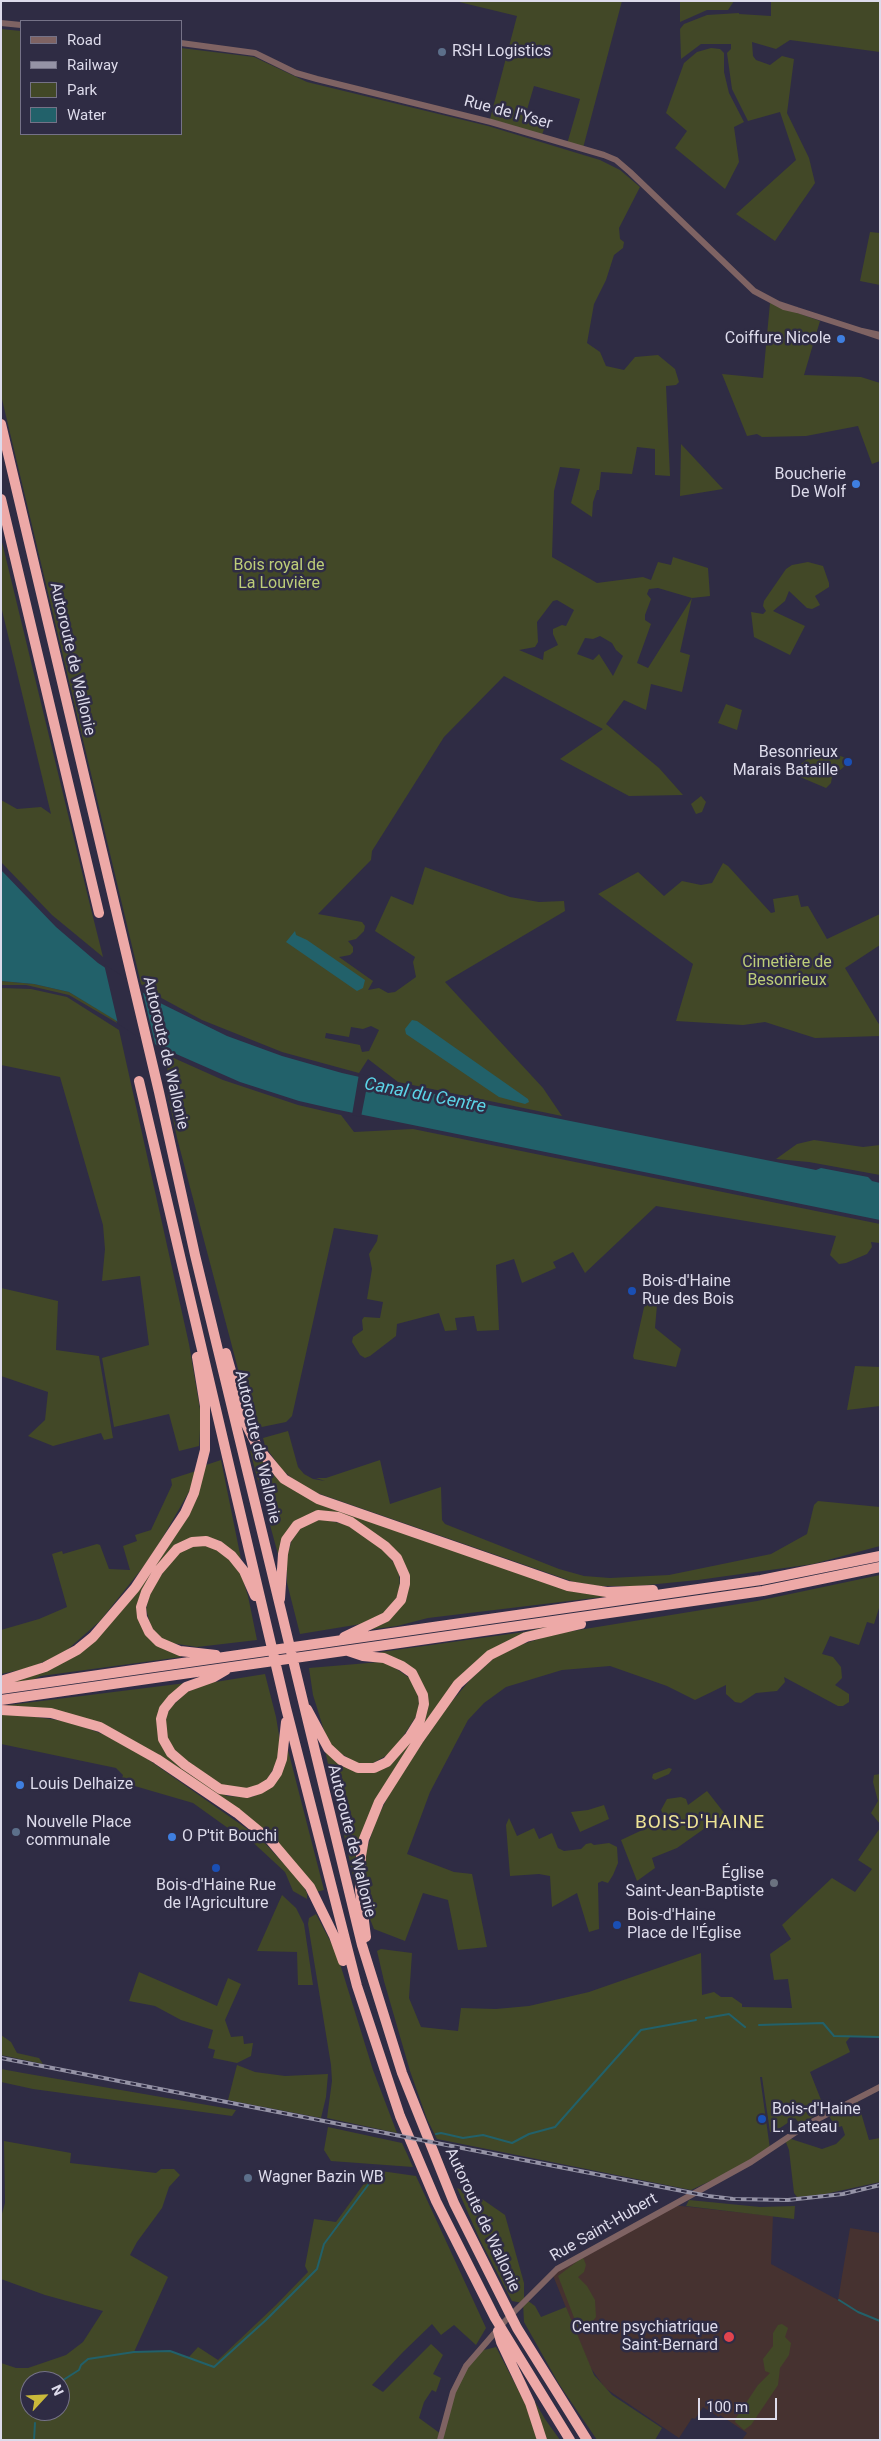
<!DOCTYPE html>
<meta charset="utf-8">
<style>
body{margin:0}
#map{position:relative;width:881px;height:2441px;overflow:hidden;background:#2f2c44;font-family:Roboto,sans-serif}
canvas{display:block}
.frame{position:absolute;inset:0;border:2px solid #dddbeb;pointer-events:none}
.legend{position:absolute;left:20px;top:20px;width:162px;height:115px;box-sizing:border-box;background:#2f2c44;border:1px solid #757287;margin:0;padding:6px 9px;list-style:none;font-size:15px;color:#dddbeb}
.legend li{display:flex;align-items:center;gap:10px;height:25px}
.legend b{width:25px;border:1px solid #757287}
.north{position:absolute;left:20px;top:2371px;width:50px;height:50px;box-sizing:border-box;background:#2f2c44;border:1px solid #757287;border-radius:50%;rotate:65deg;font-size:14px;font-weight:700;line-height:20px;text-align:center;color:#dddbeb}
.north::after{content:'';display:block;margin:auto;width:18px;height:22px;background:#caba3a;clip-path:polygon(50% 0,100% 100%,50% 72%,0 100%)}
.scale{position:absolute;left:698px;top:2398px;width:79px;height:22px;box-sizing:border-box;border:2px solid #dddbeb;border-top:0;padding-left:6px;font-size:15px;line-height:18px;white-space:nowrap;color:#dddbeb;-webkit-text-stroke:4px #2f2c44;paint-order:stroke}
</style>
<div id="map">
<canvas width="881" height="2441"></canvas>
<div class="frame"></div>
<ul class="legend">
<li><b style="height:6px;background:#7f6363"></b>Road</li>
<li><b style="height:6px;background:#9593a6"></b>Railway</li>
<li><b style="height:14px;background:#424827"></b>Park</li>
<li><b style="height:14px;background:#22616a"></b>Water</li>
</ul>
<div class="north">N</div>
<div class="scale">100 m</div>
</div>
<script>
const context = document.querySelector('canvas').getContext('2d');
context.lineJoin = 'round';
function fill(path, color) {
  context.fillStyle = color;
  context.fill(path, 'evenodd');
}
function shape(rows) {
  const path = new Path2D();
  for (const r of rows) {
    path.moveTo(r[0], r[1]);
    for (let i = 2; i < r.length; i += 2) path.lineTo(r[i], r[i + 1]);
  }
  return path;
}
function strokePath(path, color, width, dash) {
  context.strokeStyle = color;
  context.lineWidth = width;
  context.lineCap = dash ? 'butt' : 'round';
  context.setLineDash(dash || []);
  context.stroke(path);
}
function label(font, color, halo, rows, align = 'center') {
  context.font = font + ' Roboto,sans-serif';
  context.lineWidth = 5;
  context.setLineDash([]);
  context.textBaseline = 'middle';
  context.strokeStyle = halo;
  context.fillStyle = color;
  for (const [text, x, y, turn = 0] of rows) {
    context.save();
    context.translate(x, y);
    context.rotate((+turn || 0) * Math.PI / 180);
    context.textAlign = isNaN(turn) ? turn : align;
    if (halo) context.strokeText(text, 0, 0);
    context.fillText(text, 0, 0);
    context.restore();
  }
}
fill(shape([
 [672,2205,773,2216,771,2264,838,2300,850,2228,880,2233,880,2440,742,2440,747,2433,720,2415,719,2417,703,2407,695,2419,692,2418,679,2438,605,2388,590,2367,552,2273]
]), '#463230');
fill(shape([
 [455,1,622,1,583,148,567,144,580,99,534,86,526,113,547,120,542,135,490,119,517,16],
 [680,1,734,1,728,10,707,10,680,22],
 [771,1,880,1,880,52,790,40,776,49,752,42,753,56,756,60,770,65,782,56,794,59,787,113,809,158,815,183,775,241,736,214,796,160,780,112,748,121,732,89,727,53,731,49,731,44,701,44,681,59,680,29,684,24,707,15,739,13,739,14,771,16],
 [1,29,21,31,21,134,181,134,181,48,254,57,307,82,488,126,600,160,620,170,640,187,619,228,620,239,624,242,623,248,614,255,606,280,594,304,587,343,600,352,606,366,624,370,635,357,658,355,675,369,679,382,676,385,666,386,670,476,655,475,655,449,637,447,632,474,601,472,599,490,597,490,593,502,592,517,571,503,580,469,560,467,554,491,552,557,597,583,643,577,651,580,658,562,671,565,673,557,708,568,710,596,692,598,680,652,690,655,682,692,651,684,646,710,624,700,606,724,659,768,683,795,629,796,560,759,603,729,504,676,444,737,372,851,371,860,318,914,362,922,365,926,364,931,356,939,348,941,353,947,353,952,350,955,339,957,373,981,368,990,379,988,388,993,395,992,416,977,413,962,415,957,375,931,391,896,413,905,425,867,510,897,539,902,564,901,565,911,445,982,543,1088,562,1116,398,1082,368,1059,359,1073,282,1052,202,1020,154,994,141,984,1,395],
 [658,588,692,598,648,668,637,663,651,624,645,620,645,615,651,599,647,594,649,589],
 [557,600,574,610,566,626,562,625,553,629,553,634,558,645,544,652,543,660,519,650,535,647,538,642,537,622,553,601],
 [600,636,612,643,616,650,623,656,613,676,599,654,593,660,577,654,585,638,593,639],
 [371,1026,379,1030,369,1051,362,1052,360,1045,325,1038,326,1033,349,1037,351,1027,363,1029],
 [711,48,720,49,724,53,724,72,729,93,744,122,734,127,739,162,725,189,675,148,687,131,666,113,684,63,697,52],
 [870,232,880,233,880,285,860,281],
 [770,303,820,321,804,375,861,377,880,383,880,461,872,464,858,426,806,436,762,437,757,434,747,436,722,374,763,378],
 [681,443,681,444,723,489,680,496],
 [1,538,90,905,103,957,52,915,1,862,1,800,17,809,41,807,51,814,1,606],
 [808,562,823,566,829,583,829,587,815,596,820,605,812,609,807,608,789,591,785,601,773,611,805,626,790,655,754,637,751,612,763,614,766,611,763,606,764,601,786,569,792,565],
 [726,704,742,710,737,730,718,723],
 [821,749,846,758,847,762,846,765,832,777,831,783,826,788,793,774,794,769],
 [701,796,706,802,702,812,696,814,691,804],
 [723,863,728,866,771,913,775,912,773,899,798,895,801,907,808,906,827,939,880,914,880,945,845,968,880,1026,880,1036,815,1038,765,1022,743,1025,676,1021,693,964,598,894,638,872,664,896,682,881,701,885,712,883],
 [1,981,34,984,69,992,116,1020,117,1023,69,995,26,985,1,985],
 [1,988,31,989,67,997,119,1030,189,1344,201,1415,199,1446,179,1451,169,1414,114,1427,102,1358,149,1345,140,1276,102,1281,105,1249,103,1225,60,1077,1,1065],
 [167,1055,223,1080,298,1105,341,1115,354,1132,413,1129,880,1224,880,1243,871,1242,872,1247,867,1254,846,1263,839,1264,830,1255,836,1236,656,1206,585,1273,573,1252,553,1262,556,1268,522,1283,514,1259,496,1265,499,1330,477,1331,474,1316,455,1318,457,1330,445,1331,439,1313,397,1324,396,1336,370,1356,365,1358,360,1355,352,1342,353,1337,363,1330,362,1320,364,1317,380,1318,383,1302,367,1299,372,1269,369,1254,377,1241,378,1235,334,1228,292,1416,286,1422,257,1428,252,1422,177,1138,168,1095],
 [814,1140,863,1147,880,1145,880,1175,809,1162,776,1159,797,1144],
 [1,1288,58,1301,56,1350,99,1356,113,1438,104,1440,101,1433,53,1446,28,1436,45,1420,48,1392,1,1376],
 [652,1301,657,1305,655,1328,681,1349,676,1367,634,1359,633,1356,645,1303],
 [855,1366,880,1367,880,1406,847,1410],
 [288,1431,298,1467,304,1474,313,1479,325,1481,316,1478,326,1478,380,1460,390,1504,441,1487,442,1520,445,1524,559,1569,584,1576,610,1578,669,1575,771,1554,807,1534,814,1505,818,1501,880,1507,880,1546,813,1564,698,1580,637,1586,599,1586,574,1582,317,1493,298,1483,282,1470,265,1446,263,1438],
 [256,1449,285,1482,524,1574,627,1594,428,1618,397,1626,367,1630,393,1616,406,1573,357,1522,311,1514,279,1558,250,1451],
 [221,1460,241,1559,219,1540,188,1539,151,1574,142,1626,182,1654,181,1657,41,1676,28,1682,1,1684,72,1655,165,1548,206,1465],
 [196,1471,190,1490,163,1537,144,1566,100,1621,67,1650,48,1660,29,1668,1,1674,1,1630,39,1619,67,1607,52,1554,62,1551,63,1554,97,1544,100,1545,109,1569,130,1570,123,1546,137,1541,135,1535,151,1530,172,1485,171,1479],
 [323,1519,347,1525,380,1546,395,1564,399,1574,400,1587,397,1597,385,1613,361,1624,300,1634,287,1583,287,1556,293,1536,304,1524],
 [199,1544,217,1548,235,1564,242,1577,248,1596,257,1640,197,1647,171,1643,160,1638,151,1627,146,1609,151,1589,178,1552],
 [880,1575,880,1605,874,1624,867,1622,859,1645,830,1636,822,1654,833,1657,841,1667,842,1678,835,1685,849,1694,849,1702,843,1706,838,1706,784,1677,785,1682,777,1691,756,1693,741,1703,735,1702,726,1694,726,1685,695,1700,667,1686,610,1666,562,1670,506,1687,484,1703,468,1720,430,1792,407,1854,454,1872,472,1874,487,1947,458,1950,448,1900,423,1893,405,1941,374,1929,370,1919,365,1888,365,1855,375,1823,394,1784,447,1707,470,1680,494,1658,520,1645,554,1634,757,1601],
 [553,1625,482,1657,370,1814,358,1898,324,1746,357,1771,401,1753,426,1694,416,1672,379,1654,381,1652,524,1632],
 [380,1662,391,1665,411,1679,417,1689,419,1704,417,1715,393,1752,373,1763,357,1763,336,1751,327,1740,313,1695,309,1668],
 [265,1674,276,1717,280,1741,278,1761,266,1781,249,1790,219,1785,180,1758,167,1739,165,1724,167,1714,172,1706,187,1692,209,1683],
 [186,1683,158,1717,173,1761,191,1775,227,1796,252,1797,262,1792,288,1750,324,1890,316,1892,284,1850,113,1730,1,1706],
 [1,1715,22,1715,71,1722,105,1735,139,1753,260,1838,301,1882,307,1893,307,1899,293,1891,285,1872,246,1836,239,1836,193,1803,121,1782,123,1775,116,1768,1,1744],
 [669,1768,672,1769,669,1774,655,1780,652,1778,653,1774],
 [880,1774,880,1824,871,1813,878,1801,873,1782,874,1775],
 [707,1791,725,1814,677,1848,652,1858,655,1868,637,1881,621,1840,668,1818,664,1816,661,1810,667,1799,681,1797,686,1799,688,1805],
 [604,1805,609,1819,580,1832,571,1812,588,1810],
 [509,1818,517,1836,534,1828,539,1839,552,1833,558,1848,564,1851,581,1849,586,1844,591,1843,594,1845,609,1843,617,1847,618,1863,613,1875,608,1883,602,1881,598,1883,599,1929,589,1932,577,1893,552,1907,550,1876,539,1874,510,1876,506,1825],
 [880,1828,880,2037,851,2036,846,2042,850,2052,810,2072,825,2110,800,2124,795,2118,774,2132,770,2132,762,2077,760,2077,770,2149,745,2165,691,2190,437,2139,427,2119,410,2071,384,1981,377,1951,381,1949,412,1953,409,1998,421,2027,458,2031,461,2008,496,2009,529,2006,589,1992,701,1953,702,1995,714,1992,721,1997,732,1997,742,2004,742,2007,792,2008,788,1979,774,1980,770,1954,791,1939,782,1925,832,1878,855,1892,872,1869,858,1860],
 [282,1895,296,1908,304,1924,313,1985,298,1985,297,1952,257,1951],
 [316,1914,337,1954,373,2070,397,2133,327,2118,332,2081,331,2065,308,1924,309,1918],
 [139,1972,217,2006,228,1978,241,1984,225,2020,231,2037,243,2036,244,2044,253,2043,251,2056,237,2063,213,2058,215,2050,208,2048,213,2030,181,2020,155,2006,129,2001],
 [1,2035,11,2042,17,2053,39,2058,43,2064,1,2055],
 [237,2065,255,2072,285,2076,328,2074,326,2097,321,2118,228,2100],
 [1,2069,23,2073,236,2110,232,2116,33,2089,1,2082],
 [857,2099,869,2140,880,2138,880,2182,825,2194,797,2197,794,2193,789,2150,785,2140,788,2138,822,2149,836,2144,845,2135,842,2126,836,2128,828,2114],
 [328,2127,402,2143,413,2167,331,2161,324,2150],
 [4,2141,71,2153,70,2163,156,2173,161,2169,174,2169,180,2175,169,2187,162,2208,137,2242,130,2255,168,2277,134,2352,170,2351,189,2357,198,2347,218,2360,276,2305,308,2272,305,2266,314,2219,336,2222,374,2170,416,2176,486,2328,476,2345,454,2325,441,2335,432,2324,403,2352,372,2385,383,2392,431,2344,443,2355,433,2374,441,2378,436,2392,432,2390,424,2402,419,2418,441,2434,453,2392,476,2352,496,2347,526,2405,537,2440,1,2440,1,2363,16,2368,28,2368,66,2355,83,2342,103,2311,45,2295,1,2279,1,2217,5,2203],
 [30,2381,60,2381,60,2411,30,2411],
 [457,2188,482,2199,505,2215,524,2283,524,2298,535,2306,541,2317,566,2307,594,2375,612,2395,662,2428,655,2440,597,2440,559,2384,524,2322,523,2303,512,2301,480,2240],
 [689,2200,760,2207,795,2206,794,2219,686,2206],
 [583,2257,586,2265,584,2272,578,2277,587,2286,595,2300,596,2317,589,2326,578,2328,558,2276],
 [782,2324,788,2328,785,2337,791,2343,789,2355,780,2368,778,2385,751,2425,744,2430,735,2422,736,2418,758,2385,770,2373,765,2371,763,2359,773,2346,773,2333,778,2325],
 [532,2397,545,2419,560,2440,546,2440]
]), '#424827');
fill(shape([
 [1,870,56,927,98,963,154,1000,227,1036,282,1056,342,1073,430,1093,816,1170,821,1168,868,1177,872,1181,880,1183,880,1220,334,1109,299,1101,240,1082,158,1046,69,992,34,984,1,981],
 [295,931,296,935,307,940,365,980,363,988,357,991,286,942],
 [412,1020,417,1021,528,1099,529,1102,525,1104,499,1097,406,1034,405,1029]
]), '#22616a');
fill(shape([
 [104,964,142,989,156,1048,118,1024],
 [359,1074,369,1076,361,1117,352,1115]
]), '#2f2c44');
strokePath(shape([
 [706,2018,729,2014,745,2027],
 [759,2025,823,2023,834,2036,880,2037],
 [436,2134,441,2133,463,2138,483,2135,512,2143,529,2134,555,2127,641,2030,696,2020],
 [839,2300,858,2312,880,2321],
 [60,2382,79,2370,81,2365,88,2359,134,2352,170,2351,214,2367,266,2320,317,2269,324,2244,374,2177],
 [36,2414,37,2411],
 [34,2440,35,2423]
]), '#22616a', 2);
strokePath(shape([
 [1,23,21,25],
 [181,43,255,53,296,73,317,79,491,122,604,155,616,160,630,172,754,291,784,307,797,310,779,304],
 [797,310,862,331],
 [880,335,862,331,880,337],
 [440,2440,453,2392,466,2366,505,2321,557,2269,751,2162,808,2124,880,2087]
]), '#7f6363', 6);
strokePath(shape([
 [1,424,159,1092,195,1255,362,1945,402,2073,454,2203,517,2328,587,2440],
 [1,499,99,913],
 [139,1081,286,1708,357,1986,400,2116,436,2201,495,2318,570,2440],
 [226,1353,246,1424,258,1448,284,1479,318,1499,568,1586,607,1592,653,1590],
 [280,1599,283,1554,286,1540,297,1525,318,1515,338,1517,351,1522,385,1546,397,1558,405,1576,405,1584,401,1600,386,1617,344,1637],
 [216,1655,180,1651,159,1642,149,1632,142,1617,141,1607,146,1592,158,1571,177,1549,192,1542,206,1541,219,1546,232,1556,244,1571,255,1596],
 [226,1670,214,1677,186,1687,172,1699,164,1709,161,1719,163,1739,171,1753,185,1765,220,1789,247,1793,260,1789,270,1783,277,1773,282,1759,286,1722],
 [1,1681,45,1667,77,1650,93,1637,135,1588,185,1513,194,1493,205,1450,205,1406,197,1357],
 [1,1689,761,1580,880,1556],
 [1,1700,763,1591,880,1567],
 [307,1709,328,1748,341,1760,358,1768,374,1768,387,1762,410,1736,420,1720,424,1704,423,1695,412,1673,402,1666,384,1658,363,1656,348,1651],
 [1,1710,51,1713,100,1727,157,1759,237,1813,271,1841,310,1887,334,1936,343,1961],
 [366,1937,360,1890,361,1856,364,1839,379,1802,419,1739,458,1684,490,1655,526,1637,581,1624],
 [498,2331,501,2342,530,2403,542,2440]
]), '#eda9a7', 10);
const rail = shape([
 [1,2058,708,2196,733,2199,788,2200,843,2194,880,2185]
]);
strokePath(rail, '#9593a6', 4);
strokePath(rail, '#2f2c44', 2, [5.5]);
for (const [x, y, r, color] of [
 [442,52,5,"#5c6f8a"],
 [841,339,5,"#3f7fe0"],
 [856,484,5,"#3f7fe0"],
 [848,762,5,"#1a4fb4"],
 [632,1291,5,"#1a4fb4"],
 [20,1785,5,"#3f7fe0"],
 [16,1832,5,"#5c6f8a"],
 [172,1837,5,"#3f7fe0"],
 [216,1868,5,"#1a4fb4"],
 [774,1883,5,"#6b7280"],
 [617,1925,5,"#1a4fb4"],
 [762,2119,5,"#1a4fb4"],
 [248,2178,5,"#5c6f8a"],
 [729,2337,6,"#e0444e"]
]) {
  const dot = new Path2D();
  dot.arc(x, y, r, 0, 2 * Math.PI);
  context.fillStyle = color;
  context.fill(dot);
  strokePath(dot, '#2f2c44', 2);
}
label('16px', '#dddbeb', '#2f2c44', [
 ["RSH Logistics",452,52],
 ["Coiffure Nicole",831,339,"right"],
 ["Boucherie",846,475,"right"],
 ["De Wolf",846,493,"right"],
 ["Besonrieux",838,753,"right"],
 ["Marais Bataille",838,771,"right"],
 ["Bois-d'Haine",642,1282],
 ["Rue des Bois",642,1300],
 ["Louis Delhaize",30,1785],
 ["Nouvelle Place",26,1823],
 ["communale",26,1841],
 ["O P'tit Bouchi",182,1837],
 ["Église",764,1874,"right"],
 ["Saint-Jean-Baptiste",764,1892,"right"],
 ["Bois-d'Haine Rue",216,1886,"center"],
 ["de l'Agriculture",216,1904,"center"],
 ["Bois-d'Haine",627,1916],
 ["Place de l'Église",627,1934],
 ["Bois-d'Haine",772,2110],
 ["L. Lateau",772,2128],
 ["Wagner Bazin WB",258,2178],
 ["Centre psychiatrique",718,2328,"right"],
 ["Saint-Bernard",718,2346,"right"]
], 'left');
label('16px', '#dddbeb', '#2f2c44', [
 ["Rue de l'Yser",508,113,15],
 ["Autoroute de Wallonie",72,659,77],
 ["Autoroute de Wallonie",165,1053,77],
 ["Autoroute de Wallonie",257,1447,77],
 ["Autoroute de Wallonie",351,1841,76],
 ["Autoroute de Wallonie",482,2220,65],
 ["Rue Saint-Hubert",604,2228,-30]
]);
label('16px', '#bdcd78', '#2f2c44', [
 ["Bois royal de",279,566],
 ["La Louvière",279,584],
 ["Cimetière de",787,963],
 ["Besonrieux",787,981]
]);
label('italic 18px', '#5bd4e7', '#2f2c44', [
 ["Canal du Centre",425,1096,11]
]);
context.letterSpacing = '1px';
label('19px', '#eee495', '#2f2c44', [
 ["BOIS-D'HAINE",700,1823]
]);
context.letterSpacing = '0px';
</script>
